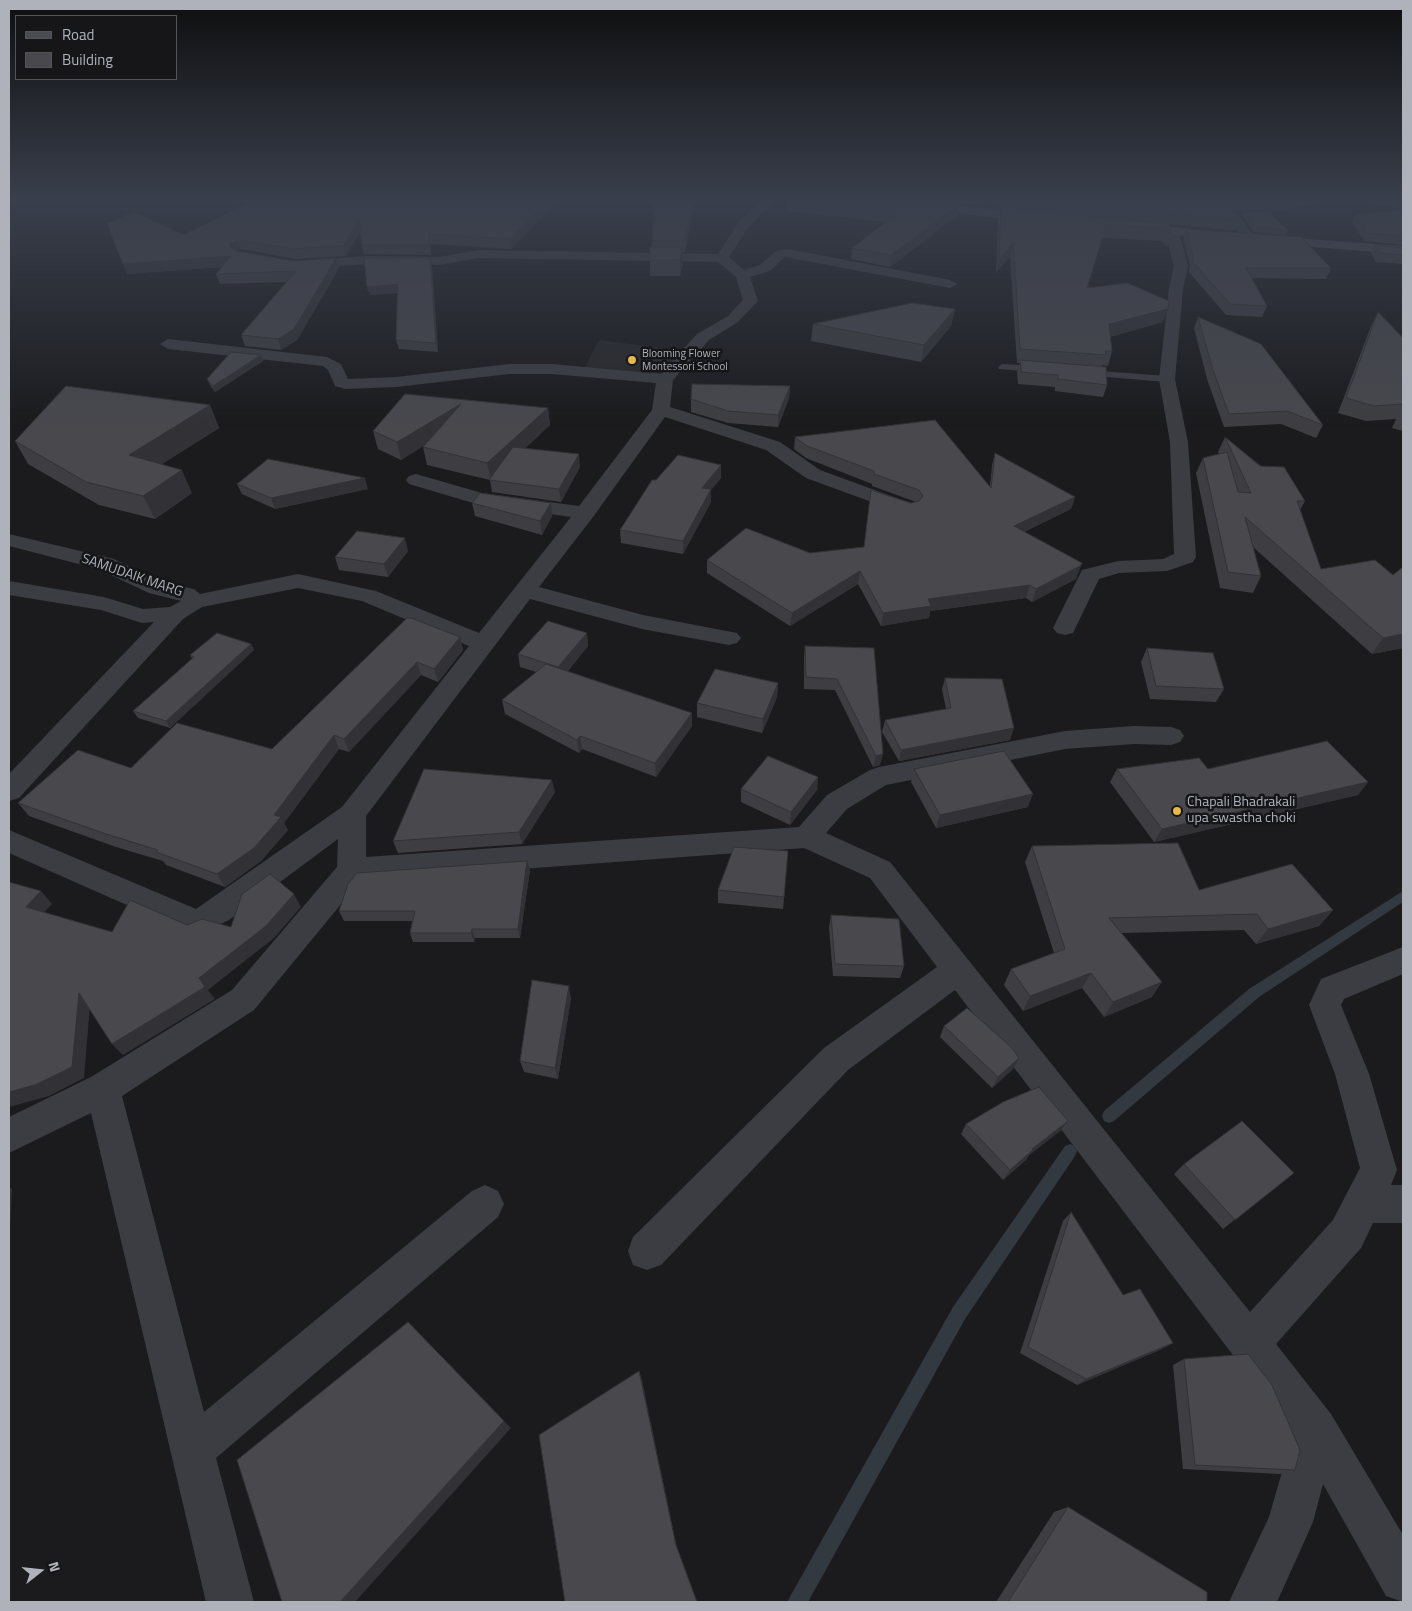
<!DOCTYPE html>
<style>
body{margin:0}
#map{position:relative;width:1412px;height:1611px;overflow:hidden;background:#1b1b1d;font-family:"Titillium Web",sans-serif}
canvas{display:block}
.frame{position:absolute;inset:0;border:10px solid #afb2bb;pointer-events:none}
.legend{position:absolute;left:15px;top:15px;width:162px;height:65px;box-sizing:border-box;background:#161618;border:1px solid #535459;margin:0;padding:6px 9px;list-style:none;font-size:15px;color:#afb2bb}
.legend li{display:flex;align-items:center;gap:10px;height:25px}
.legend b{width:25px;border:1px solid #535459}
.north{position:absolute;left:15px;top:1546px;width:50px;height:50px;-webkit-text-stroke:4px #161618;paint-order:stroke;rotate:74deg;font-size:14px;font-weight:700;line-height:20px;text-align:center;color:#afb2bb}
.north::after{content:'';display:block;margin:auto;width:18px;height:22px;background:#afb2bb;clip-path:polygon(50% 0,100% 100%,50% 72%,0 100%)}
</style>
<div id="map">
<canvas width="1412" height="1611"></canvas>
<div class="frame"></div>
<ul class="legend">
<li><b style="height:6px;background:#4a4c52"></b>Road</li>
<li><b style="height:14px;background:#48484d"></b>Building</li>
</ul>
<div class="north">N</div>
</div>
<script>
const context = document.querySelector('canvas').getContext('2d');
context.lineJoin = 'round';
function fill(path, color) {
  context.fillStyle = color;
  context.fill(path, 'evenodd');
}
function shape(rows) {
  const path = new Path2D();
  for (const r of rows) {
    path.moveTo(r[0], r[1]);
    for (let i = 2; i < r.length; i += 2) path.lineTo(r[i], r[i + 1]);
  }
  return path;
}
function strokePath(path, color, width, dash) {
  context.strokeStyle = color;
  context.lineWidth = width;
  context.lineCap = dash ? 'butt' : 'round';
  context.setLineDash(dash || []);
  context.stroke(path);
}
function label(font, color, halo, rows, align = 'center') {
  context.font = font + ' "Titillium Web",sans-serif';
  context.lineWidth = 5;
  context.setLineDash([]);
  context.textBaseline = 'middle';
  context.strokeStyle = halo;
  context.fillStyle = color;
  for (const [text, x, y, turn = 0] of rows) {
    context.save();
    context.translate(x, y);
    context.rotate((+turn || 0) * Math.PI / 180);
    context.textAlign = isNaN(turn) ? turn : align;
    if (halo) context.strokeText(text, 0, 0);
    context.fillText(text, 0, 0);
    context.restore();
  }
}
fill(shape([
 [599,340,684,351,661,375,584,369]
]), '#27272a');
fill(shape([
 [1403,891,1403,902,1259,997,1114,1121,1109,1123,1104,1121,1102,1116,1104,1111,1249,989,1403,891],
 [1070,1144,1075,1146,1077,1151,1075,1156,965,1319,808,1602,787,1602,953,1307,1065,1146,1070,1144]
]), '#323940');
fill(shape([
 [1002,364,1038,366,1042,369,1038,372,999,369,998,367,1002,364],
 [1086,370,1167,376,1172,379,1167,382,1083,375,1083,371,1086,370]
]), '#3c3d42');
fill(shape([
 [762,201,776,201,750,225,729,257,744,270,760,265,776,251,788,249,950,280,957,284,950,288,785,257,770,271,750,277,758,301,738,322,709,340,673,380,670,407,780,442,820,470,913,504,916,508,913,512,906,514,899,512,806,478,766,450,665,417,593,517,539,587,643,615,737,633,741,638,737,643,729,645,642,629,530,599,366,816,366,857,799,827,827,795,870,770,879,767,1065,731,1134,726,1171,727,1180,730,1184,736,1180,742,1171,745,1134,744,1065,749,886,785,847,809,826,833,890,862,1250,1312,1333,1220,1360,1168,1335,1074,1309,1005,1321,979,1403,947,1403,974,1344,999,1341,1005,1369,1074,1397,1170,1391,1185,1403,1185,1403,1223,1373,1223,1361,1248,1276,1344,1331,1414,1403,1535,1403,1602,1386,1596,1323,1484,1313,1522,1277,1602,1229,1602,1269,1517,1293,1434,955,990,848,1070,661,1265,647,1270,633,1265,628,1251,633,1237,824,1048,937,967,870,878,804,848,360,881,254,1010,122,1096,204,1412,472,1191,485,1185,498,1191,504,1204,498,1217,216,1458,254,1602,206,1602,91,1113,9,1153,9,1117,91,1077,232,990,337,867,338,839,229,920,197,936,9,853,9,830,196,909,342,807,469,646,362,601,298,588,202,607,183,619,19,798,9,801,9,774,154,622,142,623,101,610,9,595,9,581,104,597,143,609,170,607,181,601,149,593,98,569,9,546,9,534,114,559,163,583,194,589,200,594,298,574,376,591,479,633,571,517,473,503,409,484,406,480,409,476,416,474,482,493,579,506,652,410,656,383,552,374,509,374,396,387,345,389,335,386,328,370,323,366,168,349,160,344,168,339,327,357,341,364,348,379,396,377,509,364,552,364,661,374,697,334,728,316,743,300,736,277,718,262,478,258,439,265,367,264,299,269,292,265,299,261,367,256,439,257,478,250,718,254,740,220,762,201],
 [1218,201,1231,202,1318,201,1312,205,1284,210,1236,210,1255,238,1248,242,1243,241,1218,201],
 [1370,201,1403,201,1403,209,1376,205,1370,201],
 [1172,228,1179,232,1188,266,1183,289,1175,379,1188,442,1196,557,1193,562,1167,571,1119,573,1099,579,1073,633,1065,635,1057,633,1053,628,1082,570,1118,561,1163,559,1174,554,1170,442,1159,379,1169,289,1174,266,1165,232,1172,228]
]), '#3c3d42');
fill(shape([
 [875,201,918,201,1036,214,1042,218,1036,222,881,205,875,201],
 [1133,223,1223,232,1230,236,1223,240,1128,230,1127,227,1128,224,1133,223],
 [1268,236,1403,246,1403,254,1263,243,1261,240,1268,236]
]), '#4a4c52');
fill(shape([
 [252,201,557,201,511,249,430,244,431,255,364,254,362,245,360,231,346,256,296,259,241,249,237,251,293,261,336,258,339,268,297,340,281,350,245,346,241,335,287,282,220,284,216,274,222,267,127,274,123,264],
 [654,201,695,201,685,252,683,252,683,263,680,276,650,276,650,260,652,247,652,240],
 [787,201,932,201,958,215,890,267,851,259,852,248,887,222,786,211],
 [940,201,972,201,971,205],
 [999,201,1199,201,1239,220,1235,231,1169,224,1171,234,1167,247,1162,241,1102,238,1087,288,1163,322,1110,337,1112,351,1108,366,1102,365,1102,366,1107,385,1103,397,1055,391,1055,387,1018,384,1017,372,1020,363,1017,363,1010,256,996,273,998,219,1001,208,999,208],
 [1403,210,1403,245,1364,241,1352,222,1356,214],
 [1244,211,1287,230,1285,235,1254,232,1242,216],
 [1186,229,1331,268,1326,279,1252,278,1267,306,1262,317,1226,315,1189,272,1190,266,1183,239],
 [1375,245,1403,248,1403,264,1376,262,1371,253],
 [432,267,438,352,399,349,396,340,397,293,370,295,367,287],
 [955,309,951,326,921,362,811,341,813,324],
 [1378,312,1403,338,1403,431,1392,428,1396,419,1366,421,1338,413,1371,326],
 [1198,317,1323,425,1316,438,1281,424,1224,427,1207,379,1194,328],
 [261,355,263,361,215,392,210,385,207,379],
 [790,386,789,398,778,427,728,423,691,412,691,399],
 [210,405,219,428,162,464,192,493,155,519,99,505,28,464,15,441],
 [548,408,550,425,525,448,580,467,561,502,492,492,490,480,427,465,423,447,425,445,401,460,378,449,373,431],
 [795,437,990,486,992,465,995,453,1075,497,1071,509,1024,532,1082,563,1077,575,1076,579,1032,602,1026,598,930,611,929,618,881,626,858,584,790,626,707,573,707,560,810,553,864,547,911,503,916,502,872,486,872,484,806,458,794,449],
 [1225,437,1305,501,1300,510,1321,569,1393,575,1403,567,1403,648,1372,654,1253,547,1261,576,1253,593,1220,588,1196,473,1203,458,1219,454,1218,452],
 [721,465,721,478,711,490,711,502,683,554,621,543,620,530,656,480],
 [237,484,368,489,275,509,242,494],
 [472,503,551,503,552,516,542,535,475,516],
 [408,551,388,577,339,570,335,557],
 [587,633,588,646,568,671,692,726,656,777,582,749,579,753,505,714,502,700,536,672,520,667,518,654],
 [460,637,463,650,438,682,421,675,349,752,339,749,284,823,288,830,261,861,225,887,166,865,163,861,116,847,29,816,18,803,131,768,272,749],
 [251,644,254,650,170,728,138,718,133,711,192,659,190,655],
 [805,646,874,648,880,765,873,767,835,690,804,689,804,657],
 [1147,648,1224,689,1216,702,1150,699,1141,662],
 [945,678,1010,740,899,761,882,732,885,720,946,709,942,689],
 [778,683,777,697,762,733,697,717,697,703],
 [914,769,1028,807,936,828,911,782],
 [1117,769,1208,769,1368,782,1358,795,1154,842,1110,782],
 [818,777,817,790,790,825,741,802,741,789],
 [555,792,522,844,398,853,393,841],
 [1032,846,1199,890,1333,910,1319,926,1256,944,1244,930,1122,933,1152,997,1104,1017,1082,988,1023,1011,1004,985,1011,969,1054,953,1025,862],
 [788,851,783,909,718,903,718,890],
 [530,870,520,938,475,938,474,942,413,942,410,933,412,921,344,921,339,911],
 [831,915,904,966,900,978,833,976,829,928],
 [571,998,558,1079,524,1072,520,1061],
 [944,1026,1013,1069,992,1088,940,1037],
 [1068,1121,1060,1131,1029,1155,1026,1160,1003,1180,961,1134,966,1124],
 [1184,1164,1294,1173,1223,1229,1174,1174],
 [1071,1212,1123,1295,1173,1343,1162,1349,1077,1385,1020,1353,1063,1221],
 [1184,1359,1295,1470,1280,1474,1183,1469,1173,1365],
 [1068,1507,1207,1602,996,1602,1054,1512]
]), '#3e3e42');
fill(shape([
 [547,201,557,201,511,249,510,239],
 [693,201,695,201,685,252,685,240],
 [959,204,958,215,890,267,891,255],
 [359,220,361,230,346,256,343,246],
 [428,234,430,244,431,255,429,245],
 [238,240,241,249,233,253,230,247,230,244],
 [1013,243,1010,256,996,273,999,259],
 [682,247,683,263,680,276,680,260],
 [231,256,234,266,127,274,123,264],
 [336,258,339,268,297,340,281,350,278,339],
 [430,258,432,267,438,352,436,343],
 [398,284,400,292,370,295,367,287],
 [955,309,951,326,921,362,924,345],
 [1168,309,1163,322,1104,338,1109,324],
 [261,355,263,361,215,392,213,386],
 [790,386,789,398,778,427,778,415],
 [461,404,464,421,401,460,397,442],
 [210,405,219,428,140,478,129,455],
 [548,408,550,425,491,481,487,463],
 [579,454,580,467,561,502,559,489],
 [721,465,721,478,711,490,711,502,683,554,683,541,702,488],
 [182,470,192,493,155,519,143,496],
 [365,478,368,489,275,509,271,498],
 [1075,497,1071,509,1010,538,1014,526],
 [551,503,552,516,542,535,540,521],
 [405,538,408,551,388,577,384,564],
 [1082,563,1076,579,1032,602,1036,589],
 [860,571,858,584,790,626,792,613],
 [1030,585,1026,598,930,611,929,618,881,626,883,613,928,599],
 [587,633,588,646,560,680,558,667],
 [1403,634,1403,648,1372,654,1383,638],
 [460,637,463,650,438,682,434,669],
 [251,644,254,650,170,728,166,721],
 [417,662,421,675,349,752,344,739],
 [778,683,777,697,762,733,763,719],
 [692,713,692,726,656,777,655,763],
 [1014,728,1010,740,899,761,901,750],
 [334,735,339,749,284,823,288,830,261,861,225,887,217,874,274,815],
 [580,736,582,749,579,753,577,740],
 [883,754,880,765,873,767,876,756],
 [818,777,817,790,790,825,791,812],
 [552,780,555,792,522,844,519,832],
 [1368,782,1358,795,1154,842,1162,829],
 [1033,794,1028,807,936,828,940,815],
 [527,861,530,870,520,938,518,929],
 [41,891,52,904,37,920,26,907],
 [294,894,301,907,274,938,208,990,215,999,123,1055,112,1044,199,978],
 [1333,910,1319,926,1256,944,1268,929],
 [472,929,475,938,474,942,471,933],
 [1091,973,1082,988,1023,1011,1030,996],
 [1162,982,1152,997,1104,1017,1113,1002],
 [569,986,571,998,558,1079,555,1068],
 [79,993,90,1005,84,1078,49,1096,9,1107,9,1092],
 [1019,1058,1013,1069,992,1088,998,1077],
 [1068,1121,1060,1131,1029,1155,1026,1160,1003,1180,1010,1170,1032,1149],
 [9,1187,12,1189,9,1250,9,1251],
 [408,1322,511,1428,355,1602,340,1602],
 [1173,1343,1162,1349,1077,1385,1086,1379],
 [639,1371,642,1380,677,1548,676,1545]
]), '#323236');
const building = shape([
 [252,201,547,201,510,239,428,234,429,245,362,245,359,220,343,246,293,249,238,240,230,244,230,247,237,251,293,261,336,258,294,329,278,339,241,335,296,271,216,274,231,256,123,264,107,223,134,212,184,235,252,201],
 [654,201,693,201,685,240,652,240,654,201],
 [798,201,932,201,959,204,891,255,852,248,899,212,798,201],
 [1047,201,1199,201,1228,204,1239,220,1047,201],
 [1001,207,1169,224,1171,234,1166,228,1106,225,1087,288,1127,283,1169,301,1168,309,1109,324,1112,351,1105,351,1106,355,1020,349,1013,243,999,259,1001,207],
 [1403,210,1403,236,1367,233,1356,214,1403,210],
 [1244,211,1271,213,1287,230,1256,227,1244,211],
 [1186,229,1301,237,1331,268,1246,268,1267,306,1230,304,1192,261,1193,255,1186,229],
 [1375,245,1403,248,1403,255,1380,253,1375,245],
 [650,247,682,247,680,260,650,260,650,247],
 [364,258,430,258,436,343,396,340,398,284,367,287,364,258],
 [912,303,955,309,924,345,813,324,912,303],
 [1378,312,1403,338,1403,404,1374,406,1346,398,1378,312],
 [1198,317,1261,344,1323,425,1287,411,1229,414,1212,367,1198,317],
 [231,352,261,355,213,386,207,379,231,352],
 [1020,360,1106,367,1107,385,1058,379,1058,375,1021,372,1020,360],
 [692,384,790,386,778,415,728,411,691,399,692,384],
 [66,386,210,405,129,455,182,470,143,496,86,482,15,441,66,386],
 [405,394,548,408,487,463,423,447,461,404,397,442,373,431,405,394],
 [935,420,991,488,995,453,1075,497,1014,526,1082,563,1080,566,1036,589,1030,585,928,599,931,606,883,613,860,571,792,613,707,560,746,528,810,553,864,547,871,490,911,503,919,501,923,496,919,490,874,474,874,471,807,446,795,437,935,420],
 [1225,437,1260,466,1284,467,1305,501,1297,501,1321,569,1375,560,1393,575,1403,567,1403,634,1383,638,1245,517,1261,576,1228,572,1203,458,1227,452,1238,492,1251,493,1225,437],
 [513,447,579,454,559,489,489,480,513,447],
 [678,455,721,465,702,488,711,489,683,541,620,530,652,480,656,480,678,455],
 [268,459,365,478,271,498,237,484,268,459],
 [480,493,551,503,540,521,472,503,480,493],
 [357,531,405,538,384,564,335,557,357,531],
 [407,618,411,618,460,637,434,669,417,662,344,739,334,735,274,815,281,817,254,848,217,874,156,852,158,850,106,834,18,803,78,750,131,768,177,723,272,749,407,618],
 [548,621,587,633,558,667,518,654,548,621],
 [217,633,251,644,166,721,133,711,194,657,190,655,217,633],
 [805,646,874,648,883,754,876,756,837,679,806,677,805,646],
 [1147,648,1213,653,1224,689,1156,686,1147,648],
 [546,664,692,713,655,763,580,736,577,740,502,700,546,664],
 [715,669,778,683,763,719,697,703,715,669],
 [945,678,1002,679,1014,728,901,750,885,720,951,708,945,678],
 [1327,741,1368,782,1162,829,1117,769,1199,758,1208,769,1327,741],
 [1004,751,1033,794,940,815,914,769,1004,751],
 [768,756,818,777,791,812,741,789,768,756],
 [424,769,552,780,519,832,393,841,424,769],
 [1178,843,1199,890,1292,864,1333,910,1268,929,1257,914,1109,918,1162,982,1113,1002,1091,973,1030,996,1011,969,1065,949,1032,846,1178,843],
 [734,847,788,851,784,897,718,890,734,847],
 [527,861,518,929,472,929,471,933,410,933,415,911,339,911,348,884,357,873,527,861],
 [270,874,294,894,266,926,199,978,205,987,112,1044,79,993,72,1067,35,1085,9,1092,9,882,41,891,26,907,112,932,130,900,187,925,202,919,231,927,242,894,270,874],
 [831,915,899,919,904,966,835,964,831,915],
 [532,980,569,986,555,1068,520,1061,532,980],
 [967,1008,1011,1047,1019,1058,998,1077,944,1026,967,1008],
 [1039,1087,1068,1121,1032,1149,1033,1150,1010,1170,966,1124,1003,1102,1039,1087],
 [1242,1121,1294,1173,1235,1220,1184,1164,1242,1121],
 [1071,1212,1123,1295,1140,1289,1173,1343,1086,1379,1028,1347,1071,1212],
 [408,1322,504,1421,340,1602,282,1602,237,1460,408,1322],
 [1248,1354,1272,1385,1300,1450,1295,1470,1195,1465,1184,1359,1248,1354],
 [639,1371,676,1545,697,1602,565,1602,539,1435,639,1371],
 [1068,1507,1207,1592,1207,1602,1008,1602,1068,1507]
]);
fill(building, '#48484d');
strokePath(building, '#323236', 1);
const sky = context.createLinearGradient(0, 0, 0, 427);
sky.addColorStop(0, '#0f0f10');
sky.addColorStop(0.47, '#393f4c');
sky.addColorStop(1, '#393f4c00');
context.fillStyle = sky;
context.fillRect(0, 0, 1412, 427);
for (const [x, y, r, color] of [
 [632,360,5,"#e5b94b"],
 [1177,811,5,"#e5b94b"]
]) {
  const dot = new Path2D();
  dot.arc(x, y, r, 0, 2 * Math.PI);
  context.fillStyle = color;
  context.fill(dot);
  strokePath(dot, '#161618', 2);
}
label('11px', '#afb2bb', '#161618', [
 ["Blooming Flower",642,354],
 ["Montessori School",642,367]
], 'left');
label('14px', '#afb2bb', '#161618', [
 ["SAMUDAIK MARG",132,576,19]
]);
label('14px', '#afb2bb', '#161618', [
 ["Chapali Bhadrakali",1187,803],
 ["upa swastha choki",1187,819]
], 'left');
</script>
